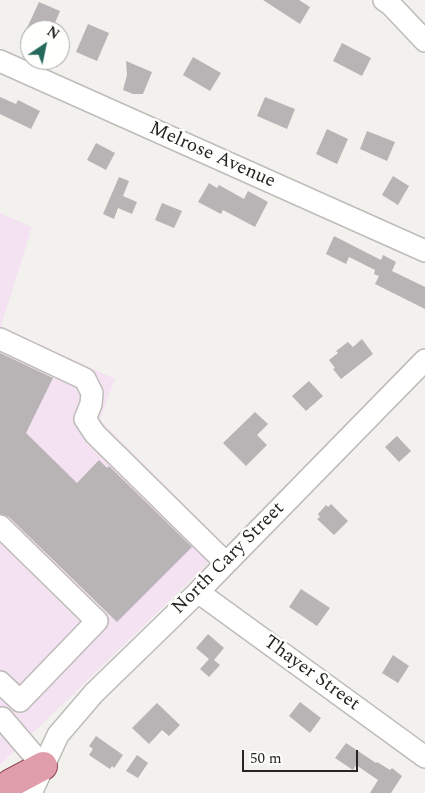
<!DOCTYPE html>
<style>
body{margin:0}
#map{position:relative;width:425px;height:793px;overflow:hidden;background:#f2f1ee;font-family:Spectral,serif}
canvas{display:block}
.north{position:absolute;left:20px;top:20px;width:50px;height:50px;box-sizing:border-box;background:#fffffd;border:1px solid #a8a8a6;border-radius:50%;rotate:34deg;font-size:14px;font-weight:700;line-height:20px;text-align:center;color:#252524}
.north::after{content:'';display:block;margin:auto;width:18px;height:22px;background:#24695c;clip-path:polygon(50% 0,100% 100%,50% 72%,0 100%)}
.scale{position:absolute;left:242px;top:750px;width:116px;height:22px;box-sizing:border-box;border:2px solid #252524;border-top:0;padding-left:6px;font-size:15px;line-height:18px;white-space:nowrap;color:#252524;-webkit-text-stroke:4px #fffffd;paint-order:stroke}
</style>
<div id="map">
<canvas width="425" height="793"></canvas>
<div class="north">N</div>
<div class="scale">50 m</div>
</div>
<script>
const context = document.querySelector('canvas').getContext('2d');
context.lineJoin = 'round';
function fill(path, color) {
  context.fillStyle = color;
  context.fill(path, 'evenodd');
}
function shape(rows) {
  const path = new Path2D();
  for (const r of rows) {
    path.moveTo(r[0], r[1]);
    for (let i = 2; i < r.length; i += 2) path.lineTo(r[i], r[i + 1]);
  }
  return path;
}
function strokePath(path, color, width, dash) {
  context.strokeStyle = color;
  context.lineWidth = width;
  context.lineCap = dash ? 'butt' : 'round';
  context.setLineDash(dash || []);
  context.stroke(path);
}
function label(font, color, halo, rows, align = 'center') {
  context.font = font + ' Spectral,serif';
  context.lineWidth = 5;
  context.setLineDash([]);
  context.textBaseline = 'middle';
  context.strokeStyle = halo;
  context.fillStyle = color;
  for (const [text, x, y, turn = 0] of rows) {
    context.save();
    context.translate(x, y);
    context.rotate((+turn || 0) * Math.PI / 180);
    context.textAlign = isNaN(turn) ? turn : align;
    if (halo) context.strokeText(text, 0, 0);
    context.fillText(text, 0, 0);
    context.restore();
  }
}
fill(shape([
 [0,213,32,227,1,326,115,379,100,420,226,546,0,765]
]), '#f4e1f1');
fill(shape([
 [263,0,299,0,310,7,300,24],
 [39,2,60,11,52,30,26,30],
 [88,24,109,33,97,61,76,52],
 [342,43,371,58,362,76,333,61],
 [193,57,221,73,210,91,183,75],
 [126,61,152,72,143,94,133,94,123,90,127,75],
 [0,97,16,104,18,100,40,111,31,129,0,114],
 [265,97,295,109,287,129,257,116],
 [327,129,348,139,337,164,316,154],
 [367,131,395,142,387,161,360,149],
 [96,143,115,153,106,170,87,160],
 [393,176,409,186,398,205,382,195],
 [119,177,129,181,123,196,137,202,132,214,118,208,114,219,103,214],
 [209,183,217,188,219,185,244,199,248,191,268,202,255,227,223,210,221,214,198,202],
 [162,203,182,211,174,228,155,220],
 [334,236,381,260,383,255,396,262,392,271,425,287,425,309,375,284,379,276,374,274,375,270,349,257,346,264,326,254],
 [362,339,373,354,341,379,333,369,335,368,329,360,338,353,336,351,348,342,353,347],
 [0,353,53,378,26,433,77,483,99,460,107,468,109,466,192,547,117,622,9,517,0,514],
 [309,381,323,396,306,411,292,396],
 [255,412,268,424,257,435,267,445,246,466,223,443],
 [397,436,411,451,399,462,385,447],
 [331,504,348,521,334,535,317,519,320,517,318,514,326,505,328,507],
 [301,589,330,608,317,626,289,607],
 [208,634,224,648,214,660,220,665,209,677,200,669,209,659,196,648],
 [393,655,409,666,398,683,382,673],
 [300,702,321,718,310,733,289,716],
 [157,703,180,725,169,736,162,730,149,744,132,728],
 [96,736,123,755,114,768,112,766,110,769,89,755,93,749,89,746],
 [346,743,376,763,377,762,390,770,392,768,402,776,391,793,370,793,378,780,356,765,353,770,335,758],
 [137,755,148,763,138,778,126,771]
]), '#b8b4b5');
const minor = shape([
 [384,0,391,5,425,41],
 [0,61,425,251],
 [0,339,85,379,92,393,91,404,85,419,95,434,226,563],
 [0,526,97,621,20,701,0,682],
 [198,592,425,757],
 [2,718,43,766],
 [31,793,58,735,94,693,198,592,425,360]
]);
const major = shape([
 [0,791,11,783,43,766]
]);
strokePath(minor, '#bdbcb9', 24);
strokePath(major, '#924957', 30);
strokePath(minor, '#fff', 21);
strokePath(major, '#e09eaa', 28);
label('19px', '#252524', '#fffffd', [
 ["Melrose Avenue",212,156,24],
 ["North Cary Street",229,559,-45],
 ["Thayer Street",311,674,36]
]);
</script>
